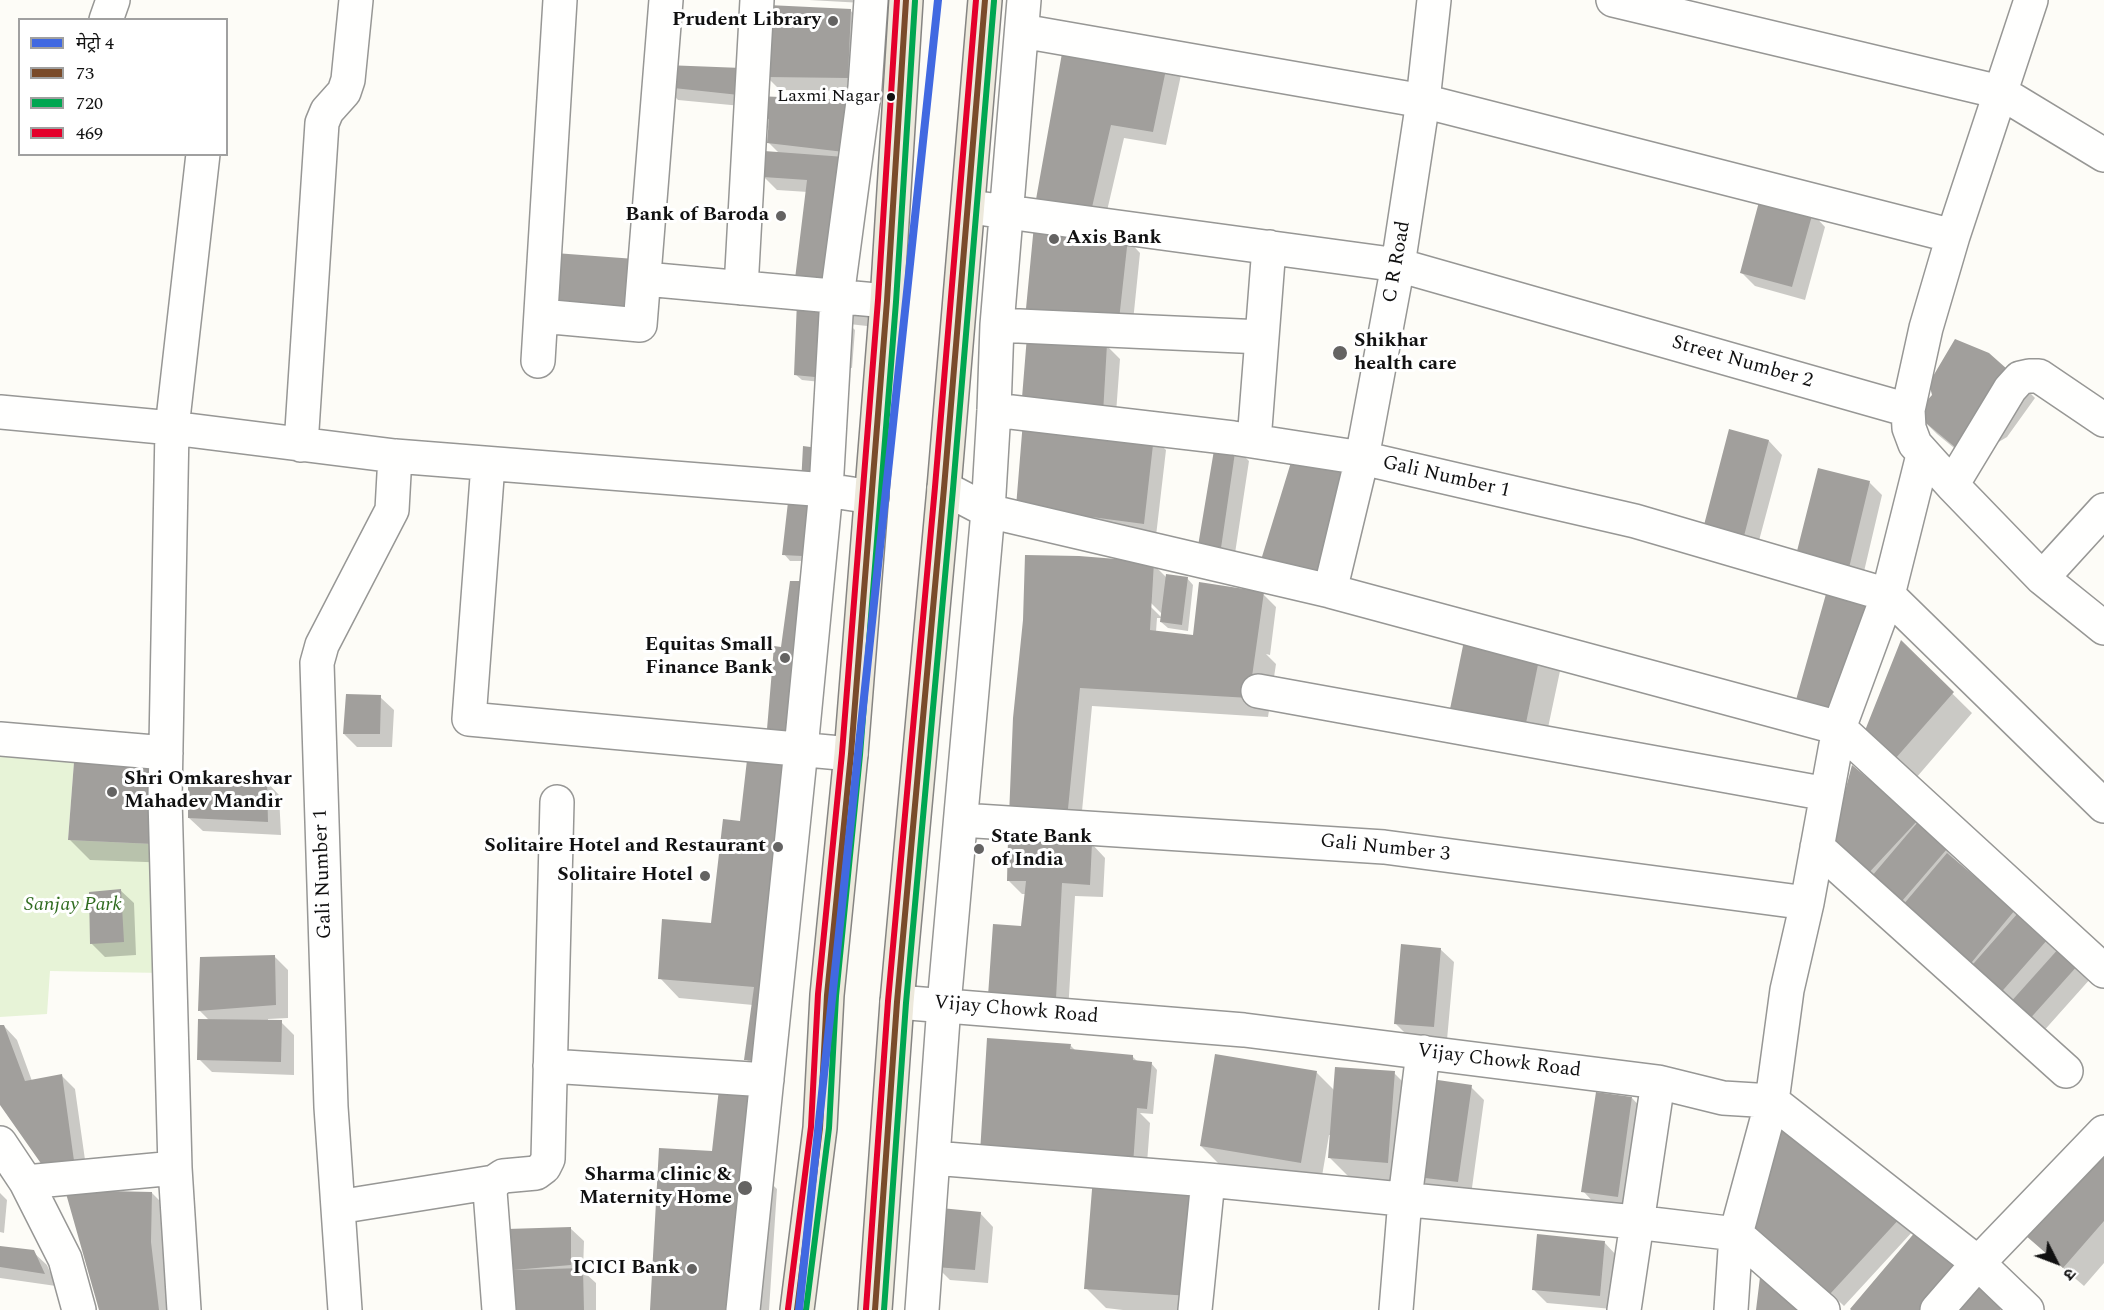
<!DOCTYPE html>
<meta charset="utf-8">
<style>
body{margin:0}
#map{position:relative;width:2104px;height:1310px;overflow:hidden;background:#fdfcf7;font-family:Spectral,"Noto Sans Devanagari",serif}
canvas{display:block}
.legend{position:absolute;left:18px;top:18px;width:210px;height:138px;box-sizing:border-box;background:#fff;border:2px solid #a0a0a0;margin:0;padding:8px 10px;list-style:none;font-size:18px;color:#111}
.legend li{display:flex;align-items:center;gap:12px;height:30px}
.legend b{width:30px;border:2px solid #a0a0a0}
.north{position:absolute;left:2026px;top:1232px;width:60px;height:60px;-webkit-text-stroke:4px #fff;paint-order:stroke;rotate:132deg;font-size:16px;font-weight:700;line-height:24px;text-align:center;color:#111}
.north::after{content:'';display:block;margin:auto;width:21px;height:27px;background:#111;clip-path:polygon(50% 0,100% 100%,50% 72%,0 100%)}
</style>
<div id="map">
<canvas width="2104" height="1310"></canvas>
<ul class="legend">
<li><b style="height:8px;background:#4169e1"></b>मेट्रो 4</li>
<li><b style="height:8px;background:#7a4b2a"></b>73</li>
<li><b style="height:8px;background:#00a651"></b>720</li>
<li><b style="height:8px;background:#e4002b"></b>469</li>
</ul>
<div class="north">उ</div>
</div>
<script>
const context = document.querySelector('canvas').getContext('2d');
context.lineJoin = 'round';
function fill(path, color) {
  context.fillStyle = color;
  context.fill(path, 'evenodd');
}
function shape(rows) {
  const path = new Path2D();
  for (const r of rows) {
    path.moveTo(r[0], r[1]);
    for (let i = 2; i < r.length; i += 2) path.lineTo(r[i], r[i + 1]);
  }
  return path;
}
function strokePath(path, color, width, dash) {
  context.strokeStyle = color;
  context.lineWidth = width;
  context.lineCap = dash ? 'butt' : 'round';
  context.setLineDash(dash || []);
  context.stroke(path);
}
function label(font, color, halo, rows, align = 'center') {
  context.font = font + ' Spectral,serif';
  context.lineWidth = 6;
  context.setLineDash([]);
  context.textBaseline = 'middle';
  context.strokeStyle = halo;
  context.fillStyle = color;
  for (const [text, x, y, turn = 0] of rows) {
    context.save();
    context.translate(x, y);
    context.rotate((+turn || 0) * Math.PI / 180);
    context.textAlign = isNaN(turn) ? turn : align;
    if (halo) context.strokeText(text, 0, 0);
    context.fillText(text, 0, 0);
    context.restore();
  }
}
fill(shape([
 [0,744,75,749,68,840,154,844,163,973,50,971,47,1014,0,1017]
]), '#e7f3d7');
fill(shape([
 [809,0,881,0,881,4],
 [850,10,863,24,860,91,780,90,766,76],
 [1104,50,1181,75,1166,145,1124,138,1103,228,1075,222],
 [742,69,752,107,678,100,665,86],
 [846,102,840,265,870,294,867,326,849,324,855,330,852,368,831,366,830,383,802,380,795,374,808,192,777,190,764,177,780,154,769,143,770,130,757,117],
 [1812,213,1825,227,1805,300,1755,286,1742,273],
 [1127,239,1140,253,1131,341,1040,332],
 [1107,346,1120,359,1115,427,1055,423],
 [2015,378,2035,398,2007,437,1997,443,1976,466,1937,434,1917,414],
 [1731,431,1769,441,1782,455,1757,548,1719,538],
 [1153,437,1166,450,1156,536,1031,520],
 [1236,448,1249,461,1234,560,1213,558],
 [1869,482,1882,495,1862,580,1811,568],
 [824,513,782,648,802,583,803,561,790,561,784,554],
 [1153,564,1167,578,1187,578,1193,585,1188,631,1168,628,1161,622,1162,618,1157,618,1156,632,1195,637,1263,594,1276,607,1270,655,1266,654,1276,664,1268,717,1092,706,1080,832,1015,717],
 [1148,600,1167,619,1165,621,1146,602],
 [1901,643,1972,713,1916,778,1886,753],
 [1540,652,1560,671,1545,742,1472,728],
 [380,697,394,710,392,747,357,747,344,734],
 [76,751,173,863,90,860,70,840],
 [796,772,752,1065,746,1059,753,1005,679,998,660,978,716,925,742,823],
 [266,781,279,795,281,835,203,831,189,818],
 [1917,821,1959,863,2058,951,2091,978,2041,1034,1845,861],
 [1092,844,1105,858,1103,897,1075,896,1068,1012,1003,1009,1023,927,1026,894,1022,894,1009,881],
 [120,890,134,903,136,955,105,957,91,943],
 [1440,949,1454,962,1447,1040,1409,1037,1395,1023],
 [274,956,288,970,288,1018,268,1019,268,1022,281,1022,294,1035,294,1075,212,1072,199,1059,210,1021,199,1010],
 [0,1026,4,1026,17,1040,32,1081,62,1076,75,1089,88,1181,0,1102],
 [1070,1045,1076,1051,1133,1057,1138,1062,1151,1063,1157,1070,1153,1114,1140,1113,1150,1123,1146,1177,995,1166],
 [1316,1072,1335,1091,1394,1073,1414,1093,1407,1182,1349,1177,1329,1157,1331,1135,1329,1135,1321,1182,1221,1166,1201,1146],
 [1471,1087,1484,1100,1471,1195,1432,1190,1419,1177],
 [764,1098,754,1167,777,1189,769,1310,651,1310,713,1152],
 [1632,1098,1645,1112,1631,1209,1596,1205,1583,1191],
 [1783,1123,1914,1230,1844,1306,1827,1290,1775,1253],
 [2104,1147,2104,1263,2084,1286,2047,1254],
 [1094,1179,1210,1310,1123,1310,1106,1308,1086,1288],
 [0,1193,7,1200,4,1233,0,1232],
 [152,1193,165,1206,176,1310,100,1310],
 [980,1213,993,1227,988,1283,950,1280,937,1267],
 [570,1228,584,1241,583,1271,596,1283,596,1310,506,1310,505,1270],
 [1604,1242,1617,1256,1612,1309,1547,1303,1534,1290],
 [0,1248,33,1252,47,1265,56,1286,0,1278]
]), '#0003');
fill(shape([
 [768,5,851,9,848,78,765,77],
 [1064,42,1168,60,1153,132,1111,125,1090,216,1035,205],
 [665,65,742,68,739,95,664,87],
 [757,96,847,100,844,152,767,143,769,119,755,118],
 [764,151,845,157,831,290,794,287,807,180,763,177],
 [1760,198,1813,212,1792,287,1740,273],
 [1034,225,1128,238,1118,329,1025,319],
 [555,253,635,259,630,318,548,310],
 [797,301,830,303,825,378,794,375],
 [1027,336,1107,344,1103,414,1021,410],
 [1955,339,1989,353,2016,377,1956,448,1915,414,1932,395,1929,383],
 [1023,421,1154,436,1144,524,1016,507],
 [1729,429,1769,440,1744,536,1704,525],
 [1215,444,1236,446,1221,548,1198,546],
 [803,446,825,449,823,463,801,484],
 [1292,459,1350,472,1324,575,1261,560],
 [1818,468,1870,481,1849,568,1796,555],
 [788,502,818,506,796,743,766,741,774,646,781,647,790,581,800,581,802,556,782,555],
 [1025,555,1079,556,1154,562,1150,630,1193,635,1199,582,1264,592,1249,698,1080,688,1067,819,1009,816,1013,718,1023,620],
 [1166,574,1188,577,1182,625,1160,622],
 [1826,594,1869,604,1835,718,1794,707],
 [1465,636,1541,650,1526,723,1450,709],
 [1901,640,1954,692,1895,759,1864,733],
 [346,694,381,695,380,734,343,734],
 [75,749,151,760,154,844,68,840],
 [747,760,791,764,759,1061,744,1060,754,987,658,979,662,919,711,923,723,819,740,821],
 [1852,765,1918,820,1864,878,1830,848],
 [188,775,267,780,268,822,188,818],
 [1917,823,1947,849,1896,908,1866,883],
 [1008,839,1092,843,1090,885,1062,883,1056,999,988,996,993,924,1021,926,1026,881,1007,881],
 [1947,853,2015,910,1967,968,1897,912],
 [121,889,124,942,90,944,89,892],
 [2018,913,2048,939,1997,997,1967,971],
 [1401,944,1441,948,1434,1027,1394,1024],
 [2060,947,2079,964,2027,1022,2008,1005],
 [275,955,276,1005,198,1011,200,957],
 [198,1019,282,1020,281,1062,197,1060],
 [0,1025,4,1025,25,1081,62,1074,75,1168,47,1172,0,1105],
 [987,1038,1071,1044,1070,1049,1133,1055,1133,1060,1152,1062,1147,1109,1137,1108,1133,1165,980,1153],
 [1215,1054,1317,1071,1301,1163,1200,1146],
 [1335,1067,1395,1071,1388,1163,1328,1158],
 [1431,1079,1472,1085,1458,1182,1417,1177],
 [720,1080,752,1083,742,1152,732,1310,650,1310,659,1148,712,1151],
 [1596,1092,1632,1097,1618,1197,1581,1192],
 [1782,1120,1902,1216,1830,1294,1806,1272,1753,1234],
 [2104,1145,2104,1221,2063,1268,2025,1235],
 [1093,1177,1199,1185,1190,1296,1084,1289],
 [65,1190,152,1192,151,1242,159,1310,99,1310],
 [941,1208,981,1212,975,1270,935,1267],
 [1922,1224,1966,1263,1922,1310,1851,1310,1850,1309],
 [571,1227,571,1265,513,1270,583,1268,584,1310,504,1310,507,1229],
 [1537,1234,1605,1241,1600,1296,1532,1290],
 [0,1246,34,1250,45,1274,0,1267],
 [1761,1269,1808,1310,1756,1310],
 [1976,1276,2004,1305,2000,1310,1946,1310]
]), '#a19f9c');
const minor = shape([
 [1613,0,2000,92,2104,155],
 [2031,0,1953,236,1926,328,1908,410,1909,428,1915,444,1952,485,2042,578,2104,628],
 [106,20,113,0],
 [1022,31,1423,101,1953,236],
 [985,209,1398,265,1908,410],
 [645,279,887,301],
 [741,288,757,0],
 [541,316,640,325,666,0],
 [997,325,1262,337],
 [538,361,560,0],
 [994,410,1233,438,1362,458,1635,521,1888,595,2104,806],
 [0,412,172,428,395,456,826,490,872,497],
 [1254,441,1269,247],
 [301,445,322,123,327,111,344,92,348,80,356,0],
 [488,464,469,719,851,754],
 [1952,485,2010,389,2020,378,2029,376,2039,376,2104,420],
 [944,488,988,511,1330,591,1839,728,2104,971],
 [2042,578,2104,510],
 [1330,591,1362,458,1398,265,1423,101,1434,0],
 [1258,691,1827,794],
 [0,739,166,753],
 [961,820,1384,847,1807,903],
 [1817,847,2066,1071],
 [897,1002,1244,1030,1658,1082,1723,1098,1772,1101,1978,1263,2027,1310],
 [550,1066,767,1080],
 [0,1143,26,1182,65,1259,79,1310],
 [933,1158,1208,1180,1195,1310],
 [1208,1180,1635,1222,1736,1234,1823,1310],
 [26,1182,175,1168],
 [338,1207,494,1182],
 [184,1310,175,1168,165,798,172,428,203,154],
 [345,1310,331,1107,317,663,322,645,392,510,395,456],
 [499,1310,490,1191,494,1182,503,1176,536,1173,544,1167,548,1159,557,802],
 [743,1310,801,749,826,490,837,297,865,87,871,0],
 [922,1310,944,1005,988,511,994,410,997,325,1024,0],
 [1396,1310,1405,1199,1423,1052],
 [1624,1310,1658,1082],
 [1731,1310,1736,1234,1772,1101,1787,990,1807,903,1839,728,1888,595,1923,455],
 [1937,1310,1978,1263,2104,1132]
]);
const major = shape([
 [797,1310,820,1128,827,995,851,754,887,301,906,0],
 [875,1310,897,1002,944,488,985,0]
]);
strokePath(minor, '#979795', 36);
strokePath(major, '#858482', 36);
strokePath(minor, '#fffffe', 33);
strokePath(major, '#ede9dc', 33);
strokePath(shape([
 [797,1310,820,1128,827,995,851,754,887,301,906,0],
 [875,1310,897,1002,944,488,985,0]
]), '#7a4b2a', 6);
strokePath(shape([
 [806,1310,829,1128,836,996,860,755,896,302,915,1],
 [884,1310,906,1003,953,489,994,1]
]), '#00a651', 6);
strokePath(shape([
 [788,1309,811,1127,818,994,842,753,878,300,897,0],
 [866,1309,888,1001,935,487,976,0]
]), '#e4002b', 6);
strokePath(shape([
 [799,1310,938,0]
]), '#4169e1', 8);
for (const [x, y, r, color] of [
 [833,21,6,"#646362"],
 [891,97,5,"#111"],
 [781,216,6,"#646362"],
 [1054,239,6,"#646362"],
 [1340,353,8,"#646362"],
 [785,658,6,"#646362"],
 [112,792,6,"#646362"],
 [778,847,6,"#646362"],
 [979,849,6,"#646362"],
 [705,876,6,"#646362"],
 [745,1188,8,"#646362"],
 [692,1269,6,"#646362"]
]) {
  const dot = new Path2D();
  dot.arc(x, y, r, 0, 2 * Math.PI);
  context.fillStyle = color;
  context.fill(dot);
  strokePath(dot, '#fff', 2);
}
label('18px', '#111', '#fff', [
 ["Laxmi Nagar",880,97]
], 'right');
label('bold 20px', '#111', '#fff', [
 ["Prudent Library",821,21],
 ["Bank of Baroda",769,216],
 ["Axis Bank",1066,239,"left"],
 ["Shikhar",1354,342,"left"],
 ["health care",1354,365,"left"],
 ["Equitas Small",773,646],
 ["Finance Bank",773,669],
 ["Shri Omkareshvar",124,780,"left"],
 ["Mahadev Mandir",124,803,"left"],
 ["State Bank",991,838,"left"],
 ["of India",991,861,"left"],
 ["Solitaire Hotel and Restaurant",766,847],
 ["Solitaire Hotel",693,876],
 ["Sharma clinic &",732,1176],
 ["Maternity Home",732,1199],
 ["ICICI Bank",680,1269]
], 'right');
label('20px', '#111', '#fff', [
 ["C R Road",1398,262,-80],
 ["Street Number 2",1742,363,16],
 ["Gali Number 1",1446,478,13],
 ["Gali Number 3",1385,849,6],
 ["Gali Number 1",324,874,-92],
 ["Vijay Chowk Road",1016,1011,5],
 ["Vijay Chowk Road",1499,1062,7]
]);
label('italic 20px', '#2f6b1f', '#fff', [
 ["Sanjay Park",73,906]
]);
</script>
